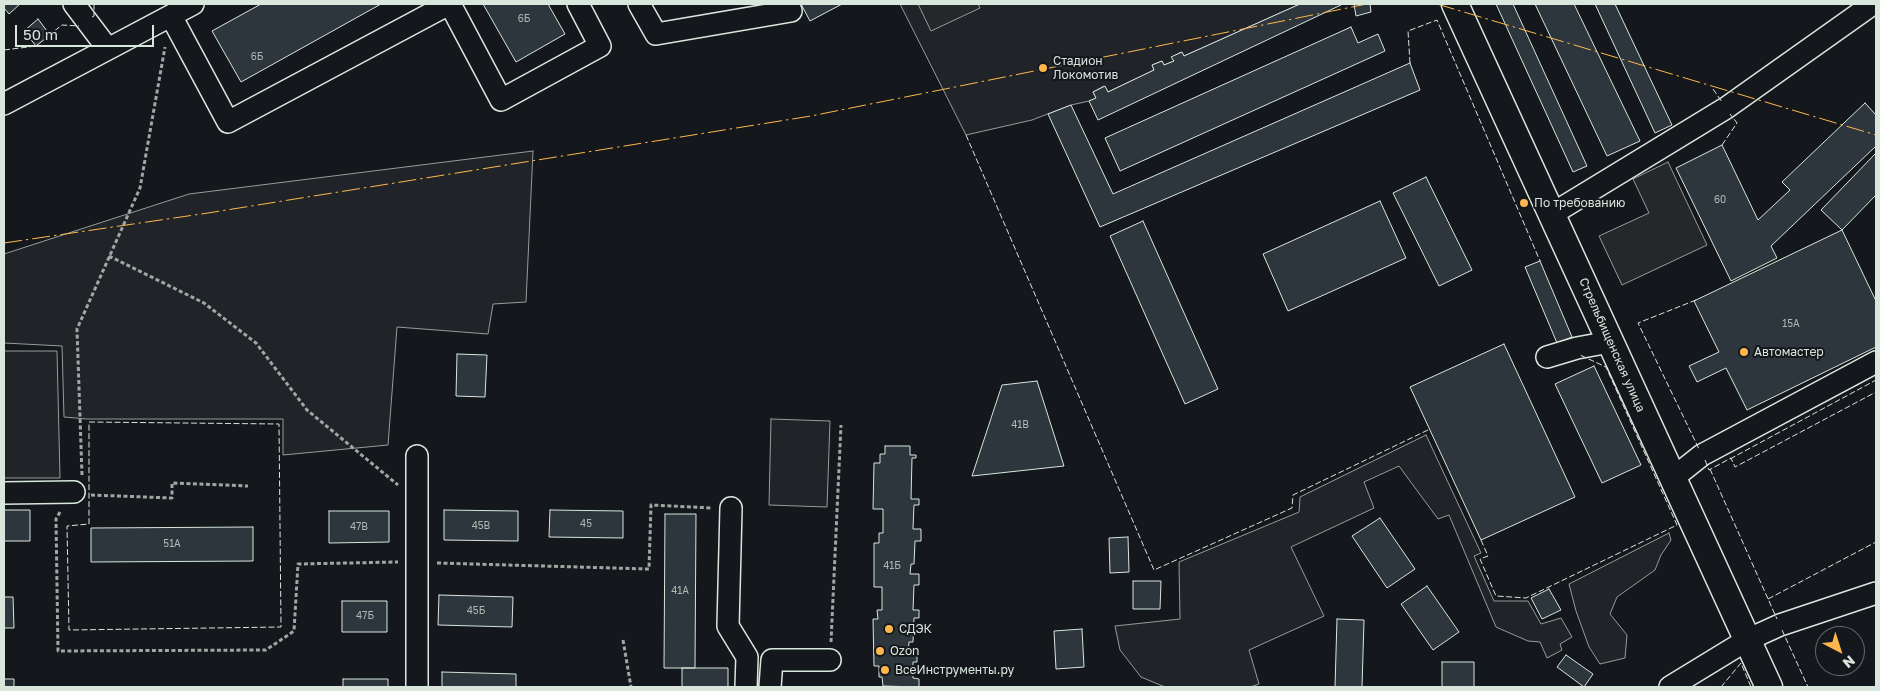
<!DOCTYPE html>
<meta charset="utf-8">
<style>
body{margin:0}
#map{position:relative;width:1880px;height:691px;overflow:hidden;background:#14181c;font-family:"Golos Text",sans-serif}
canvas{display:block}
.frame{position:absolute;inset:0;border:5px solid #d8e6dc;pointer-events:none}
.north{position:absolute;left:1815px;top:626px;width:50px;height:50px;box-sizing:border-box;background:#14181c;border:1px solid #626a69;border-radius:50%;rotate:140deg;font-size:14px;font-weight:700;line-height:20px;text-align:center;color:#d8e6dc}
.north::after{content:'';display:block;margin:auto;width:18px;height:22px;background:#ffb74d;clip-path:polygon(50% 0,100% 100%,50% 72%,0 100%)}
.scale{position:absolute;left:15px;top:25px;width:139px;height:22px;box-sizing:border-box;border:2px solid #d8e6dc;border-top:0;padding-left:6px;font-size:15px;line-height:18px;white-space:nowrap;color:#d8e6dc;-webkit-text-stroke:4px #14181c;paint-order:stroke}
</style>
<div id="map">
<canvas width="1880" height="691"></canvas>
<div class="frame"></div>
<div class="north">N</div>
<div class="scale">50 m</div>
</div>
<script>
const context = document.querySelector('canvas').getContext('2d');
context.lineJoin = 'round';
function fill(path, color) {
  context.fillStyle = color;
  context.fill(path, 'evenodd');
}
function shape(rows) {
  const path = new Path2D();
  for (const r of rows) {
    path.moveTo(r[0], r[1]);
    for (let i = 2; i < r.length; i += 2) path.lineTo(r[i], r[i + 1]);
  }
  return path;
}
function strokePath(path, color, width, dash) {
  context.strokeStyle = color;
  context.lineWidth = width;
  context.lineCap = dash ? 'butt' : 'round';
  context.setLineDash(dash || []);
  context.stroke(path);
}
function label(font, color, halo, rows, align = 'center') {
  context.font = font + ' "Golos Text",sans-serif';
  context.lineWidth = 4;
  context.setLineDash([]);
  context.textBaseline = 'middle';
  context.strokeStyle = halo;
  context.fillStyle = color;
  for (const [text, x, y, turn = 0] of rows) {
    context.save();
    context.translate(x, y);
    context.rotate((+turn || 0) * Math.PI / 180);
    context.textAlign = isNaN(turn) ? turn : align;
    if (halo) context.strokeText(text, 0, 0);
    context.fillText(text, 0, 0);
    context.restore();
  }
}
const green = shape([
 [900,4,1300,4,1184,56,1181,52,1172,57,1174,61,1164,65,1162,61,1152,65,1154,70,1108,92,1104,86,1093,92,1096,98,1089,101,1071,105,1032,120,966,135,900,4],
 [533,151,526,302,493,304,488,334,397,327,388,445,283,455,283,419,87,419,64,417,62,346,4,343,4,254,189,194,533,151],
 [4,351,57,351,60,478,4,478,4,351],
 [771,419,830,421,827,507,769,505,771,419],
 [1426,435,1481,553,1474,556,1494,601,1528,601,1541,624,1561,618,1572,637,1560,644,1562,650,1547,658,1540,642,1528,641,1496,627,1449,515,1438,519,1399,466,1364,482,1374,508,1291,547,1324,616,1249,650,1259,684,1250,687,1165,687,1141,677,1120,650,1115,626,1180,619,1179,562,1299,512,1300,497,1426,435],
 [1669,533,1671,540,1661,555,1655,570,1617,597,1610,614,1627,635,1625,658,1600,664,1589,647,1576,611,1569,584,1669,533]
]);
fill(green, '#202428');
strokePath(green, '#939e99', 1);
const parking = shape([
 [918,4,978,4,980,8,931,31,918,4],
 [1668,162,1707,245,1622,285,1599,236,1649,213,1633,179,1668,162]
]);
fill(parking, '#24282b');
strokePath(parking, '#939e99', 1);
const building = shape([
 [4,4,20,4,9,14,4,8,4,4],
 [261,4,381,4,241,82,212,31,261,4],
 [483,4,548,4,565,34,516,62,483,4],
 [801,4,842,4,810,21,801,4],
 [1300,4,1343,4,1098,120,1089,101,1096,98,1093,92,1105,86,1108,92,1154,70,1152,65,1162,61,1164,65,1174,61,1171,57,1182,52,1184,56,1300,4],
 [1354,4,1370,4,1371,12,1356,16,1354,4],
 [1496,4,1513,4,1587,166,1573,172,1496,4],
 [1535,4,1574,4,1640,141,1607,156,1535,4],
 [1595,4,1615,4,1672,125,1655,133,1595,4],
 [38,19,50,35,36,46,24,31,38,19],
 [1351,27,1358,43,1378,34,1385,51,1120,171,1105,138,1351,27],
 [1410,63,1420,90,1100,227,1048,114,1071,105,1113,194,1410,63],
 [1865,103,1876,115,1876,146,1771,246,1777,258,1731,281,1676,168,1722,145,1758,220,1790,190,1782,182,1865,103],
 [1876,153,1876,195,1842,230,1821,210,1876,153],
 [1426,177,1472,270,1439,286,1393,193,1426,177],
 [1380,201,1406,258,1288,311,1263,254,1380,201],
 [1143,221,1218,389,1185,404,1110,236,1143,221],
 [1842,230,1876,301,1876,347,1747,410,1726,368,1697,382,1689,366,1719,352,1694,301,1842,230],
 [1540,261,1572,337,1557,343,1525,267,1540,261],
 [1504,344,1575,497,1481,540,1410,387,1504,344],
 [457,354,487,355,485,397,456,396,457,354],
 [1594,366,1641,465,1602,483,1555,384,1594,366],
 [1037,381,1064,466,972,476,1002,385,1037,381],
 [885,446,910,446,910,455,916,455,916,458,912,458,911,499,919,499,919,505,914,505,913,529,921,529,921,541,915,541,914,564,911,564,910,574,919,574,919,585,914,585,913,610,919,610,919,618,914,618,913,642,909,642,908,655,917,655,917,662,913,662,913,678,919,679,919,687,883,686,882,677,879,677,879,666,874,666,873,619,878,619,877,610,882,610,882,587,874,587,874,543,879,543,879,533,883,533,883,509,873,509,874,463,880,463,880,454,885,454,885,446],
 [4,510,30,510,30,541,4,541,4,510],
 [444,510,518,511,518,541,444,540,444,510],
 [550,510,623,511,623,538,549,537,550,510],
 [329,511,389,511,389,542,329,543,329,511],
 [665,514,696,514,695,668,664,668,665,514],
 [1380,518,1415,569,1387,588,1352,536,1380,518],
 [253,527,253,561,91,562,91,528,253,527],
 [1128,537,1129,572,1110,573,1109,538,1128,537],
 [1133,581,1161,581,1160,609,1133,609,1133,581],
 [1427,586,1459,632,1433,650,1401,604,1427,586],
 [1549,589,1561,610,1542,619,1531,598,1549,589],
 [439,595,513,597,512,627,438,625,439,595],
 [4,597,13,597,14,628,4,628,4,597],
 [342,601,387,601,387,632,342,632,342,601],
 [1337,619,1364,620,1362,687,1335,687,1337,619],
 [1082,629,1084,667,1056,669,1054,631,1082,629],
 [1566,655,1593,674,1584,687,1557,667,1566,655],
 [1442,662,1474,662,1474,687,1442,687,1442,662],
 [682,668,728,668,728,687,682,687,682,668],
 [442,672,516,674,516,687,442,687,442,672],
 [4,679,14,679,14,687,4,687,4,679],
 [343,679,388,679,388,687,343,687,343,679]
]);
fill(building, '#2c363c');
strokePath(building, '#d8e6dc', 1);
const minor = shape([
 [450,4,501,100,600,46,578,4],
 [639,4,656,34,791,11,788,4],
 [171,16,228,122,449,4],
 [108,49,193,4],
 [4,104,108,49,74,4],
 [1552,214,1726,108,1870,6],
 [1547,357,1577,348,1610,342],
 [417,456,417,687],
 [1673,478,1702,455,1876,362],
 [4,493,74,492],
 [731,508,728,626,747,657,746,687],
 [770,687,772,660,830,660],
 [1670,687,1747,640,1780,625,1876,593]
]);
const major = shape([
 [1455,4,1769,687]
]);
strokePath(minor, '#d8e6dc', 24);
strokePath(major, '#d8e6dc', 29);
strokePath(shape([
 [109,256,204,303,256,343,307,410,398,485],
 [82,475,77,329,140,188,165,47],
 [91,495,172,498,172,483,248,486],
 [60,512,56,519,58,651,266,650,294,631,298,564,398,562],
 [437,563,649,569,651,505,712,508],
 [623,640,631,687],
 [831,642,841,425]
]), '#9da8a2', 3, [4, 2.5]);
strokePath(minor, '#14181c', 21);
strokePath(major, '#14181c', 26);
strokePath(shape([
 [92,17,94,16,94,4],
 [48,36,62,25,79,26],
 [4,50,36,46,38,44],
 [1410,63,1408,31,1437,20,1540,261],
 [1713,89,1722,102],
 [966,135,1154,570,1292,508,1293,495,1430,429],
 [1722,145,1737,123,1730,114],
 [1696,300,1638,323,1699,449],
 [89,422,279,424,281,627,69,630,67,526,89,524,89,422],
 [1730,459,1876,380],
 [1705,460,1709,470,1731,458,1735,467,1876,392],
 [1710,469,1777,619],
 [1481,540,1488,556,1480,559,1496,596,1526,598,1677,525,1606,367,1580,355],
 [1768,599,1876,542],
 [1782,630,1808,687],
 [1721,687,1741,663,1751,687]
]), '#d8e6dc', 1, [6, 2.5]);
strokePath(shape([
 [1437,4,1876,135],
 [4,243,208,213,811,116,1367,4]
]), '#ffb74d', 1, [18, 4, 2.5, 4]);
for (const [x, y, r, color] of [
 [1043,68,5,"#ffb74d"],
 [1524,203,5,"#ffb74d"],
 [1744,352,5,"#ffb74d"],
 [889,629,5,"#ffb74d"],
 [880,651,5,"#ffb74d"],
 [885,670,5,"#ffb74d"]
]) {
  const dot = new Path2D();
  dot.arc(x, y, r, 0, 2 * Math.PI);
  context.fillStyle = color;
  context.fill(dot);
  strokePath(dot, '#14181c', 2);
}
label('10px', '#adbab4', null, [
 ["6Б",524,19],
 ["6Б",257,57],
 ["60",1720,200],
 ["15А",1791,324],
 ["41В",1020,425],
 ["45",586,524],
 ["45В",481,526],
 ["47В",359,527],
 ["51А",172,544],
 ["41Б",892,566],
 ["41А",680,591],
 ["45Б",476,611],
 ["47Б",365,616]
]);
label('12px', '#d8e6dc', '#14181c', [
 ["Стадион",1053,61],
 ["Локомотив",1053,75],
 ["По требованию",1534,203],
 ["Автомастер",1754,352],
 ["СДЭК",899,629],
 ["Ozon",890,651],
 ["ВсеИнструменты.ру",895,670]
], 'left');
label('12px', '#d8e6dc', '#14181c', [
 ["Стрельбищенская улица",1612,345,66]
]);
</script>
